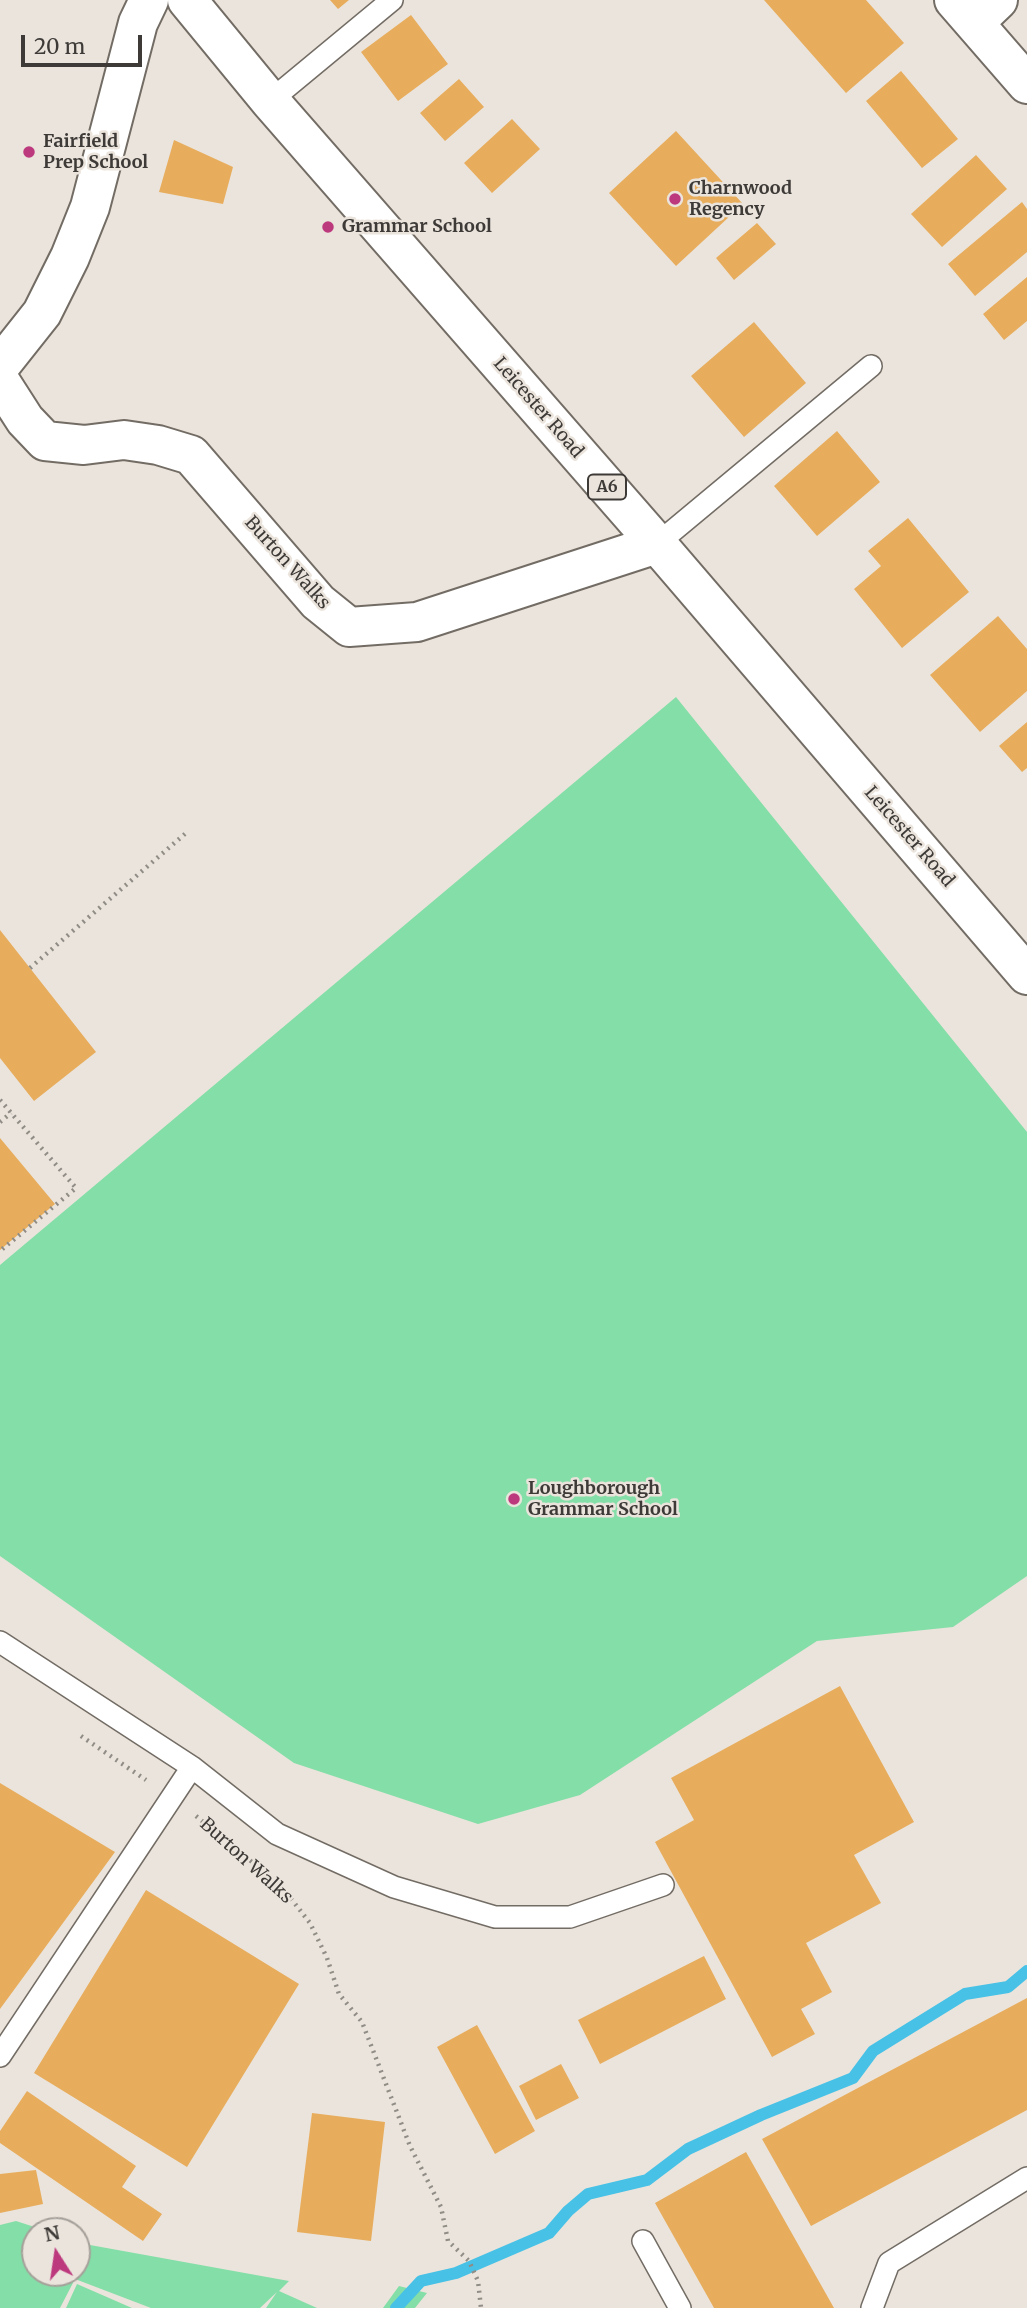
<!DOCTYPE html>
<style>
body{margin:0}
#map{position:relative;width:1027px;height:2308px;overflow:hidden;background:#ebe4dc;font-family:Merriweather,serif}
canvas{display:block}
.north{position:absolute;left:21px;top:2217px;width:70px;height:70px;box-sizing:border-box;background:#ebe4dc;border:2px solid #a5a09a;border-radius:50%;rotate:348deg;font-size:19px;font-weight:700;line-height:28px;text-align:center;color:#3d3a37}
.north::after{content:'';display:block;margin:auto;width:24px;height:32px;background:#bd397e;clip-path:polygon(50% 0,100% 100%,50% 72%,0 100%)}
.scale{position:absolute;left:21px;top:35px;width:121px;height:32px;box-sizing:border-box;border:4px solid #3d3a37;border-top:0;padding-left:9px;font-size:21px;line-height:24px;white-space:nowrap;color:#3d3a37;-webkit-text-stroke:5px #ebe4dc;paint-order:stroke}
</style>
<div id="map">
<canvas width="1027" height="2308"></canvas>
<div class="north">N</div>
<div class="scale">20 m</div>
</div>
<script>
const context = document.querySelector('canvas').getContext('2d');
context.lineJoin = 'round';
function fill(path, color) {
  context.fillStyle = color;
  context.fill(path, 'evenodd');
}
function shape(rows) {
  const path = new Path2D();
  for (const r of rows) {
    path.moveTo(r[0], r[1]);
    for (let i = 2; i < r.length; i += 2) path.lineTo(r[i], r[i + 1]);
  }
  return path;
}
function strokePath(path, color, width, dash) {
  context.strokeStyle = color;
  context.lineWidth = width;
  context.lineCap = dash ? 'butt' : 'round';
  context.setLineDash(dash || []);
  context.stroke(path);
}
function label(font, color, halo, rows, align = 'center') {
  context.font = font + ' Merriweather,serif';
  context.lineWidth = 5;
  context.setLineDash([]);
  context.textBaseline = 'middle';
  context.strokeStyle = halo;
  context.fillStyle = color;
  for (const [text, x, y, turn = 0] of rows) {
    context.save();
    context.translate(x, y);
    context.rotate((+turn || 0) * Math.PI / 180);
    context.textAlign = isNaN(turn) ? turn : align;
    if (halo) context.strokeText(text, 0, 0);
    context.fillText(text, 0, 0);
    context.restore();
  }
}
fill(shape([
 [676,697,1027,1132,1027,1576,953,1627,817,1641,580,1795,478,1824,294,1763,0,1556,0,1265],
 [16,2221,47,2231,35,2231,35,2273,77,2273,77,2241,90,2245,289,2281,279,2291,317,2308,266,2308,277,2292,260,2308,151,2308,75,2279,60,2308,0,2308,0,2225],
 [77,2284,132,2308,66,2308],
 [399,2286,427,2293,415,2308,383,2308]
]), '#84dea7');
strokePath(shape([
 [396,2308,421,2281,456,2273,549,2233,568,2211,588,2194,647,2180,688,2149,761,2115,853,2078,873,2051,965,1994,1008,1987,1027,1971]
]), '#47c1e6', 12);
fill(shape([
 [330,0,349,0,338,9],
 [764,0,866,0,904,43,846,93],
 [411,15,448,64,398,101,361,52],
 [901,71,958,139,922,168,866,101],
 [459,79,484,107,445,141,420,113],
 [512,119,540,149,492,193,464,163],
 [676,131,743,204,676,266,609,193],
 [174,140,233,167,223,204,159,192],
 [976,155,1007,189,942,247,911,214],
 [1022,202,1027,209,1027,252,975,296,948,264],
 [757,223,776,244,734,280,716,258],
 [1027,277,1027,321,1004,340,983,314],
 [754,322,806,383,744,437,691,376],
 [837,431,880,482,817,536,774,486],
 [908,518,969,592,902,648,854,589,881,566,868,551],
 [998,616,1027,649,1027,691,980,732,930,675],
 [1027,722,1027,768,1022,772,999,746],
 [0,930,96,1052,34,1101,0,1058],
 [0,1138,55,1204,0,1250],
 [840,1686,914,1822,854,1855,881,1903,806,1943,832,1992,801,2009,815,2034,772,2057,655,1842,694,1820,671,1778],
 [0,1783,115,1852,0,2009],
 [146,1890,299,1984,187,2167,34,2073],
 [704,1956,726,1999,600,2064,578,2020],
 [1027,1998,1027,2110,811,2226,762,2139],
 [477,2025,535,2131,495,2154,437,2047],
 [561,2064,579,2098,536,2120,519,2086],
 [27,2091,136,2166,122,2187,162,2214,143,2241,0,2143,0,2131],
 [312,2113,385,2122,371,2241,297,2232],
 [746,2152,834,2308,714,2308,655,2203],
 [36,2170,43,2204,0,2213,0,2174]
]), '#e7ad5d');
const lane = shape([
 [270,101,392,0],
 [657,544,871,366],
 [0,1642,192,1767,277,1834,394,1887,495,1917,570,1917,663,1885],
 [0,2056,192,1767],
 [643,2241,680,2308],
 [872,2308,889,2263,1027,2178]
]);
const street = shape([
 [954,0,1027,84],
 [975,22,998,0],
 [0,366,42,313,70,257,90,207,138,23,149,0],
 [0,381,25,420,45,441,84,445,124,440,158,445,191,455,318,602,349,627,417,622,657,544]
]);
const highway = shape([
 [187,0,270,101,657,544,1027,975]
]);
strokePath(lane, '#726c64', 24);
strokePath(street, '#726c64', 42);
strokePath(highway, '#726c64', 42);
strokePath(shape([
 [30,968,186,833],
 [0,1100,76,1188,0,1251],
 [0,1122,11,1113],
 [81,1736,146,1780],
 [196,1816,268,1875,292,1900,310,1923,327,1958,339,1994,362,2022,410,2146,441,2207,448,2241,469,2261,478,2281,481,2308]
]), '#908c86', 4.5, [2, 5]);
strokePath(lane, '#fff', 21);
strokePath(street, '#fff', 38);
strokePath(highway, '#fff', 38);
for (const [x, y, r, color] of [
 [29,152,7,"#bd397e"],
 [675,199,7,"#bd397e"],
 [328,227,7,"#bd397e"],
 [514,1499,7,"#bd397e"]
]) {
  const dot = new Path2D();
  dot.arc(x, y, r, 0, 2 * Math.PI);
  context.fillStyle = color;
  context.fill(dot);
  strokePath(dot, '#ebe4dc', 2.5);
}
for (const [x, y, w] of [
 [607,487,38]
]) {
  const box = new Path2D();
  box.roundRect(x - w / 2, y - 12.5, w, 25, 5);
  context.fillStyle = '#ebe4dc';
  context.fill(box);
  strokePath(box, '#3d3a37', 2);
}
label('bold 16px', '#3d3a37', null, [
 ["A6",607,487]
]);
label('bold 18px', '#3d3a37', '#ebe4dc', [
 ["Fairfield",43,142],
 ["Prep School",43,163],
 ["Charnwood",689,189],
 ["Regency",689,210],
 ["Grammar School",342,227],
 ["Loughborough",528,1489],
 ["Grammar School",528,1510]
], 'left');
label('18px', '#3d3a37', '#ebe4dc', [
 ["Leicester Road",538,408,49],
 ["Burton Walks",287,563,48],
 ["Leicester Road",909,837,49],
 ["Burton Walks",246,1861,42]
]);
</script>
